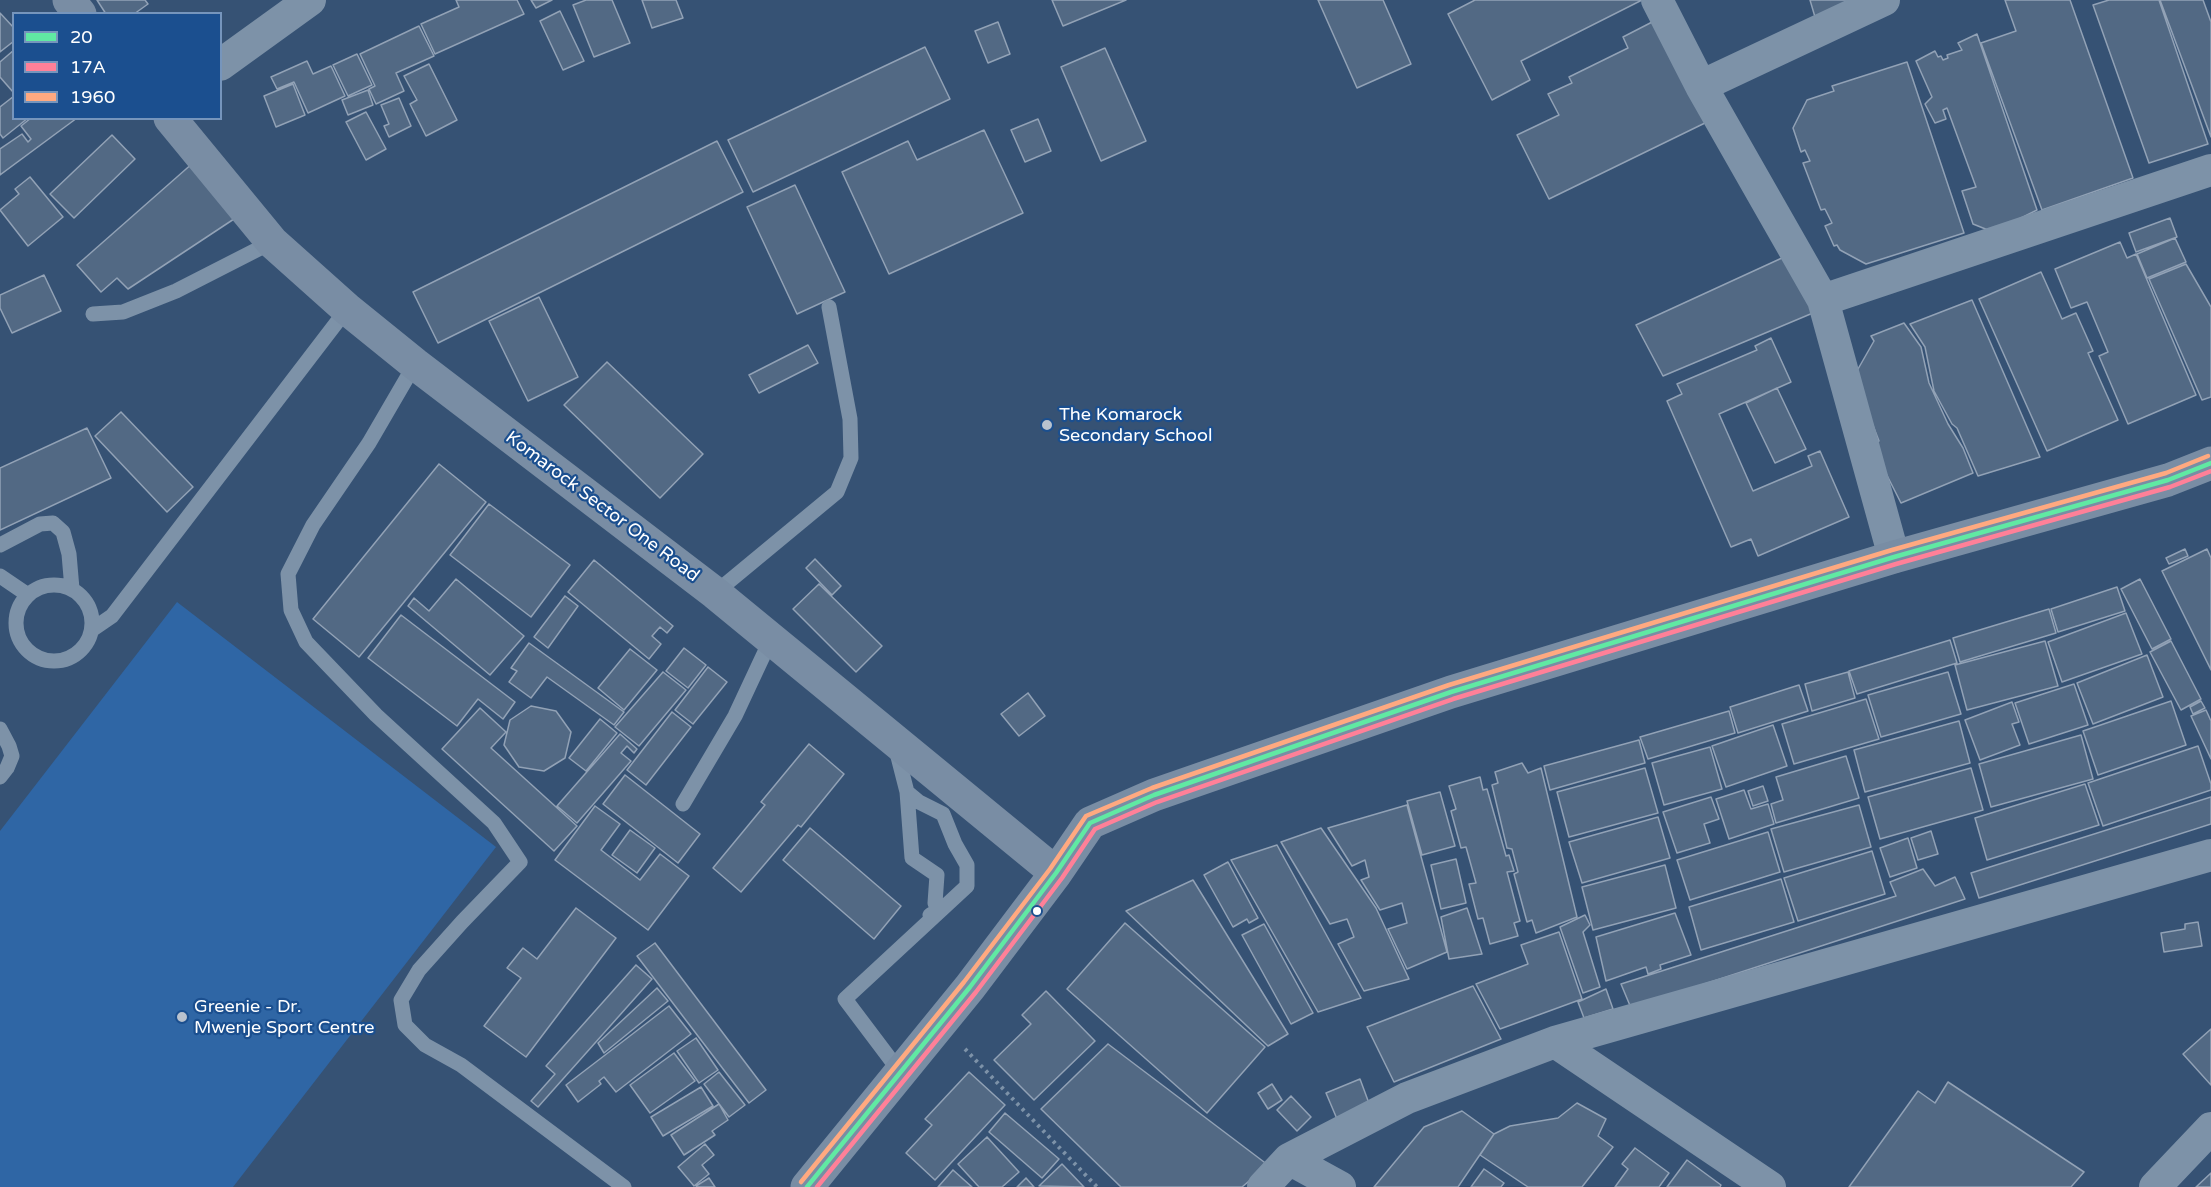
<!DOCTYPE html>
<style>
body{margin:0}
#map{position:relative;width:2211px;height:1187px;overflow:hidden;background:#365274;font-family:"Varela Round",sans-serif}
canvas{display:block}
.legend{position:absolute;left:12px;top:12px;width:210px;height:108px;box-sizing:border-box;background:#1b4f8f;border:2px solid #7695bc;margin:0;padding:8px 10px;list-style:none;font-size:18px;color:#fff}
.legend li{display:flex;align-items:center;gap:12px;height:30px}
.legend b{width:30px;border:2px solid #7695bc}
</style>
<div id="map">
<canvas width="2211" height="1187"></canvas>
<ul class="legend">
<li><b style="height:8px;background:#60e9a3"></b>20</li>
<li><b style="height:8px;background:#ff8098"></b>17A</li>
<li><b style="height:8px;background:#ffa980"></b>1960</li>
</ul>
</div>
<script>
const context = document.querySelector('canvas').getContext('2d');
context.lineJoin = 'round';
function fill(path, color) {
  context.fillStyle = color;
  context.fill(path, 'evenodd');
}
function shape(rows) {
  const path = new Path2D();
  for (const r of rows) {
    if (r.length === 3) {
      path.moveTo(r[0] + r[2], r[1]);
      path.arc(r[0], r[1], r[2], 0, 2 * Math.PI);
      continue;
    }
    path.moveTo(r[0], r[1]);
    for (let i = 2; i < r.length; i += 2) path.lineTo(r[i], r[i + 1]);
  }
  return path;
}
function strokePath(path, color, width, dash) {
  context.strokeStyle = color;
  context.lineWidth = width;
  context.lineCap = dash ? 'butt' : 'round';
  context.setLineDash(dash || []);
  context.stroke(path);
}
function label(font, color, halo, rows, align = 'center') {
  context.font = font + ' "Varela Round",sans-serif';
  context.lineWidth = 4.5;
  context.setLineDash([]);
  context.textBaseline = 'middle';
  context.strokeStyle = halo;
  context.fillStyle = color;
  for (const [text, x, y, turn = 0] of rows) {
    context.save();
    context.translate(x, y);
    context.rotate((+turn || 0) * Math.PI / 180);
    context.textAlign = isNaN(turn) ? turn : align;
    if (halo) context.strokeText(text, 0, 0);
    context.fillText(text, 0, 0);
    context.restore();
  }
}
fill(shape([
 [177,602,496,847,233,1187,0,1187,0,831]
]), '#2f66a5');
const building = shape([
 [97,0,145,0,148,4,134,14,106,14,97,0],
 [456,0,517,0,524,14,435,54,421,24,459,7,456,0],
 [531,0,552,0,536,8,531,0],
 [586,0,612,0,630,43,594,57,573,5,586,0],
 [642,0,676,0,683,18,652,28,642,0],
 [1052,0,1126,0,1063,26,1052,0],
 [1318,0,1383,0,1411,64,1357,88,1318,0],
 [1475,0,1642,0,1521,61,1530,80,1492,100,1448,14,1475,0],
 [1810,0,1866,0,1815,17,1810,0],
 [2005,0,2070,0,2133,178,2042,210,1981,43,2016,31,2005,0],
 [2109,0,2159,0,2208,144,2149,163,2093,5,2109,0],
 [2160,0,2203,0,2211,22,2211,137,2160,0],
 [560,11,584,61,563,70,540,21,560,11],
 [0,13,14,28,14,41,0,52,0,13],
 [1656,20,1707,122,1549,199,1517,135,1559,115,1548,94,1572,83,1569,77,1628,48,1623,37,1656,20],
 [998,22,1010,54,988,63,975,31,998,22],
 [419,26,434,56,396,73,404,91,376,104,369,89,375,86,360,54,419,26],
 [1977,34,2037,210,1993,232,1973,224,1962,191,1976,187,1947,108,1943,110,1946,119,1935,123,1925,104,1932,97,1916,61,1935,51,1938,57,1941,56,1943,60,1948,58,1947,55,1962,50,1958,43,1977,34],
 [925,47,950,99,753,192,728,140,925,47],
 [1105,48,1146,141,1101,161,1061,67,1105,48],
 [14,50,14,92,13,92,0,77,0,62,14,50],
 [357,54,372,85,348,96,333,65,357,54],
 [307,61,313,74,331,66,345,96,308,113,294,82,277,89,271,77,307,61],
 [1907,62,1964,233,1866,264,1840,250,1837,245,1834,246,1825,226,1832,223,1825,209,1821,210,1803,163,1810,161,1805,150,1801,152,1793,128,1807,100,1834,91,1832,86,1907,62],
 [429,64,457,120,426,136,410,104,417,100,404,76,429,64],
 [293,84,305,115,276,127,264,96,293,84],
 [368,90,373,105,348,115,342,100,368,90],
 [14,96,14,118,28,118,3,138,0,134,0,107,14,96],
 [399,98,411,126,389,137,384,126,389,124,381,105,399,98],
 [366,112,386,149,366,160,346,122,366,112],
 [31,118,77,118,0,175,0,149,22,134,28,142,31,139,21,126,31,118],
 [1038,119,1051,151,1025,162,1011,130,1038,119],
 [984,130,1023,213,889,274,842,172,908,141,917,160,984,130],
 [112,135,135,159,74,218,50,194,112,135],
 [717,141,743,192,438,343,413,292,717,141],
 [194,162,237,217,128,289,117,278,101,292,77,265,194,162],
 [30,177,63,217,28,246,0,210,19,194,15,189,30,177],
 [795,185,845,292,797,314,747,207,795,185],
 [2170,218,2177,237,2136,252,2129,233,2170,218],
 [2175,238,2186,262,2147,278,2137,254,2175,238],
 [2120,242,2127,258,2136,254,2196,395,2128,424,2099,356,2108,352,2087,302,2071,308,2055,269,2120,242],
 [1795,252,1820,310,1663,376,1636,325,1795,252],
 [2186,264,2211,307,2211,397,2202,400,2149,279,2186,264],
 [2041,272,2062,319,2076,313,2093,351,2088,353,2118,420,2047,451,1979,299,2041,272],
 [44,275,61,311,12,333,0,308,0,295,44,275],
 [539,297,578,377,528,401,489,321,539,297],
 [1972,300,2040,457,1978,476,1957,428,1952,424,1934,391,1925,347,1910,324,1972,300],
 [1904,323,1921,347,1929,383,1948,424,1963,448,1973,473,1901,503,1872,446,1879,441,1854,376,1874,341,1871,336,1904,323],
 [1771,338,1791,382,1719,414,1753,491,1812,466,1808,456,1820,451,1849,517,1758,556,1751,539,1731,547,1667,401,1682,394,1677,384,1757,350,1755,346,1771,338],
 [808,345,818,363,759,393,749,375,808,345],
 [607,362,703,454,660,498,564,405,607,362],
 [1777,388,1806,449,1775,463,1746,403,1777,388],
 [121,412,193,487,167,512,95,436,121,412],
 [87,428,111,478,0,530,0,468,87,428],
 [439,464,486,502,359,657,313,619,439,464],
 [489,504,570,565,531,617,450,555,489,504],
 [2185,549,2188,556,2169,564,2166,558,2185,549],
 [2207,549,2211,558,2211,670,2162,571,2207,549],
 [815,559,841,586,832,595,806,568,815,559],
 [594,560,673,626,667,633,660,627,652,636,661,644,649,659,568,592,594,560],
 [456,579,524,636,490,675,408,606,414,598,429,611,456,579],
 [2140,579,2171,639,2152,649,2121,589,2140,579],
 [819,584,882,646,856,672,793,609,819,584],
 [2117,587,2125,611,2058,632,2051,609,2117,587],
 [565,596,578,606,548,648,534,637,565,596],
 [2049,609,2056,633,1960,662,1953,638,2049,609],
 [2126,613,2142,654,2062,682,2048,642,2126,613],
 [401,615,515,702,503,719,478,699,457,726,368,658,401,615],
 [1950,640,1957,663,1857,694,1849,671,1950,640],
 [2045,641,2058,686,1967,710,1955,665,2045,641],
 [2171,641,2201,699,2181,710,2150,652,2171,641],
 [529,643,624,712,614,725,547,677,531,698,509,682,517,671,511,668,529,643],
 [684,648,706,665,688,688,666,671,684,648],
 [630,649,657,670,624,710,598,688,630,649],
 [2147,655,2163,697,2093,724,2077,683,2147,655],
 [708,667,727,682,693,724,675,710,708,667],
 [663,672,686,690,639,746,615,727,663,672],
 [1848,672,1855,698,1812,711,1805,684,1848,672],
 [1948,672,1961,714,1881,737,1868,695,1948,672],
 [2074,684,2088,725,2029,744,2015,703,2074,684],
 [1799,685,1808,711,1738,733,1730,707,1799,685],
 [1028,693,1045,716,1019,736,1001,714,1028,693],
 [1866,699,1879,739,1794,764,1782,724,1866,699],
 [2171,701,2186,745,2098,775,2083,731,2171,701],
 [2201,701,2205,708,2193,714,2190,707,2201,701],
 [2012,702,2019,722,2012,724,2020,745,1980,760,1965,720,2012,702],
 [531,706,556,711,571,732,565,758,544,771,519,767,504,745,510,720,531,706],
 [480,708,506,732,491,748,577,826,554,851,442,749,480,708],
 [2206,710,2211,721,2211,759,2191,716,2206,710],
 [1729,711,1735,733,1648,759,1640,737,1729,711],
 [672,712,691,727,646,785,627,770,672,712],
 [600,719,617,733,586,771,569,758,600,719],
 [1959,721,1970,763,1865,792,1854,750,1959,721],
 [1773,725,1787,766,1726,787,1712,746,1773,725],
 [620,734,637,749,634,753,627,746,621,753,631,761,577,823,557,806,620,734],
 [2081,735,2093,779,1991,807,1979,764,2081,735],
 [1639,740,1645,763,1550,790,1544,766,1639,740],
 [809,744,844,774,801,827,798,825,741,892,713,868,765,805,761,802,809,744],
 [2198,746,2211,784,2211,790,2103,826,2088,783,2198,746],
 [1710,747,1722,789,1664,805,1652,763,1710,747],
 [1846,756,1859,798,1776,823,1771,804,1783,800,1776,777,1846,756],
 [1522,763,1528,773,1541,768,1577,917,1536,933,1532,920,1527,922,1514,874,1518,872,1512,849,1507,848,1492,785,1498,783,1495,772,1522,763],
 [1645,768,1658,813,1569,837,1557,792,1645,768],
 [1971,768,1983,810,1880,839,1868,797,1971,768],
 [625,775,700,834,678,863,603,804,625,775],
 [1480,777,1483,790,1487,789,1506,856,1509,855,1514,871,1507,872,1520,921,1514,923,1518,936,1490,944,1483,918,1478,919,1469,884,1476,883,1466,847,1461,848,1451,811,1456,809,1449,786,1480,777],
 [2085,784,2099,825,1987,860,1975,818,2085,784],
 [1763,786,1768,801,1753,806,1748,791,1763,786],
 [1744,790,1751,809,1768,804,1774,824,1729,839,1716,799,1744,790],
 [1440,792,1455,846,1422,855,1407,801,1440,792],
 [1711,797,1719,819,1704,824,1710,843,1677,853,1663,812,1711,797],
 [2211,797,2211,824,1979,898,1971,873,2211,797],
 [1407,805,1447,952,1407,969,1388,929,1407,923,1402,903,1380,910,1361,880,1369,877,1365,860,1352,866,1328,828,1407,805],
 [1859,805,1871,847,1784,872,1771,829,1859,805],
 [595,806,620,824,601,850,640,880,660,854,689,876,648,930,555,860,595,806],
 [1658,817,1670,858,1582,883,1569,842,1658,817],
 [810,828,901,906,874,939,783,860,810,828],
 [1321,828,1376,908,1409,979,1364,991,1338,944,1354,937,1347,919,1330,924,1281,842,1321,828],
 [630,830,655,848,637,873,612,855,630,830],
 [1931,831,1938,854,1918,860,1911,838,1931,831],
 [1768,832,1780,872,1690,900,1677,860,1768,832],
 [1908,838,1917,868,1890,877,1880,848,1908,838],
 [1277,845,1361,998,1318,1012,1231,860,1277,845],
 [1872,851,1885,894,1798,921,1784,878,1872,851],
 [1456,859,1466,903,1441,909,1431,865,1456,859],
 [1228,862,1258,918,1249,923,1247,919,1233,927,1204,875,1228,862],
 [1665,865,1676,908,1593,930,1582,887,1665,865],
 [1923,869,1935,886,1955,877,1965,899,1631,1008,1621,984,1896,896,1890,882,1923,869],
 [1781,879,1794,922,1701,950,1689,907,1781,879],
 [1193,880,1288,1034,1268,1046,1126,911,1193,880],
 [576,908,616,938,526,1057,484,1026,521,978,507,968,523,948,537,959,576,908],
 [1467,908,1482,954,1449,959,1441,917,1467,908],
 [1675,913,1691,955,1660,965,1661,969,1648,974,1646,967,1606,981,1596,937,1675,913],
 [1585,915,1590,925,1583,932,1600,987,1583,993,1560,927,1585,915],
 [2198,922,2202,946,2164,952,2161,933,2185,929,2185,924,2198,922],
 [1125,923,1265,1047,1207,1113,1067,989,1125,923],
 [1264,924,1313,1013,1291,1024,1242,935,1264,924],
 [1559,932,1582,999,1500,1029,1476,984,1528,964,1521,945,1559,932],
 [655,943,766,1090,749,1103,637,956,655,943],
 [636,965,652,979,538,1107,531,1101,555,1074,546,1066,636,965],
 [1473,986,1501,1039,1394,1082,1367,1027,1473,986],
 [657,988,668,1001,604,1053,598,1043,657,988],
 [1606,989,1613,1009,1584,1018,1578,1002,1606,989],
 [1046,991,1095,1041,1034,1100,994,1060,1031,1024,1022,1015,1046,991],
 [669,1006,691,1034,616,1092,604,1077,599,1081,601,1084,578,1102,566,1085,669,1006],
 [2211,1029,2211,1085,2183,1054,2211,1029],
 [696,1038,718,1070,699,1083,677,1051,696,1038],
 [1108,1044,1268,1165,1242,1187,1121,1187,1041,1109,1108,1044],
 [674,1053,695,1081,650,1113,630,1085,674,1053],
 [719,1072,745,1105,729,1117,704,1084,719,1072],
 [969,1072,1005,1105,935,1180,906,1153,932,1125,925,1119,969,1072],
 [1360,1079,1370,1106,1337,1119,1326,1093,1360,1079],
 [1948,1082,2084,1172,2071,1187,1849,1187,1918,1091,1935,1103,1948,1082],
 [1272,1084,1282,1100,1268,1109,1258,1093,1272,1084],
 [701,1087,713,1106,663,1136,651,1117,701,1087],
 [1291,1096,1311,1117,1297,1131,1277,1110,1291,1096],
 [1577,1103,1606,1119,1598,1136,1613,1147,1582,1187,1528,1187,1480,1155,1494,1134,1510,1126,1558,1118,1577,1103],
 [719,1104,728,1120,712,1131,715,1135,684,1155,671,1135,719,1104],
 [1462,1111,1494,1134,1458,1187,1374,1187,1424,1127,1462,1111],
 [1005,1113,1059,1159,1042,1178,989,1132,1005,1113],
 [987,1137,1019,1172,1002,1187,979,1187,958,1164,987,1137],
 [705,1144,714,1155,702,1165,709,1174,694,1186,678,1167,705,1144],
 [1635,1148,1669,1173,1659,1187,1615,1187,1628,1169,1622,1164,1635,1148],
 [1687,1160,1721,1185,1720,1187,1667,1187,1687,1160],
 [1062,1164,1084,1187,1039,1186,1062,1164],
 [1484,1169,1504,1183,1501,1187,1471,1187,1484,1169],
 [953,1170,972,1187,938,1187,953,1170],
 [2211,1173,2211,1187,2196,1187,2211,1173],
 [709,1178,715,1187,697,1187,696,1186,709,1178],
 [1026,1178,1034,1187,1017,1187,1026,1178]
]);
fill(building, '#526984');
strokePath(building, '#92a2b6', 1.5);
strokePath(shape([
 [965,1049,1097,1187]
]), '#7d92a8', 4, [3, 4.5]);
strokePath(shape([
 [93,314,123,312,176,291,272,242],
 [415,364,369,443,313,525,288,574,291,610,306,642,376,715,494,823,520,862,462,922,419,970,401,1000,405,1025,425,1045,461,1065,624,1187],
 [0,545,40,524,53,523,63,532,69,554,72,589],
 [0,576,28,595],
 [54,623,38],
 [715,593,837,492,851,458,850,419,829,307],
 [93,629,112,616,347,309],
 [0,729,9,746,12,756,7,768,0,777],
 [896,749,907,792,919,802,943,814,955,844,967,865,967,886,845,999,900,1072],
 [907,792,912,858,937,875,935,903,938,910,930,915],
 [683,804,735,716,771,639]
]), '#7d92a8', 15);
strokePath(shape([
 [1657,0,1701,86,1823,300,1894,557],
 [220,65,310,0],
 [1701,86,1884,0],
 [1823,300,2211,170],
 [1555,1042,1770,1187],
 [1289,1159,1340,1187],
 [1263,1187,1289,1159,1407,1098,1555,1042,2211,855],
 [2155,1187,2211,1128]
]), '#7d92a8', 32);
strokePath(shape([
 [69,0,80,14],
 [170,118,272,242,347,309,415,364,715,593,1056,873],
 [807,1187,970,987,1056,873,1090,823,1154,795,1451,692,1894,557,2168,480,2211,463]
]), '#798da4', 33);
strokePath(shape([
 [807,1187,970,987,1056,873,1090,823,1154,795,1451,692,1894,557,2168,480,2211,463]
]), '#60e9a3', 4.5);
strokePath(shape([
 [817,1187,976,992,1062,878,1095,829,1157,802,1453,699,1896,564,2170,487,2211,471]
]), '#ff8098', 4.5);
strokePath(shape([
 [801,1182,964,982,1050,869,1086,816,1152,788,1449,685,1892,550,2166,473,2208,456]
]), '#ffa980', 4.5);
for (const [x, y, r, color] of [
 [1047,425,6,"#b9c2ce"],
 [1037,911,5,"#fff"],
 [182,1017,6,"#b9c2ce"]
]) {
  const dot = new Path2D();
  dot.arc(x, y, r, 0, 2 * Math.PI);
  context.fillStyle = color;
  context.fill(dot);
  strokePath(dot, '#1b4f8f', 2);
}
label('18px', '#fff', '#1b4f8f', [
 ["The Komarock",1059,415],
 ["Secondary School",1059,436],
 ["Greenie - Dr.",194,1007],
 ["Mwenje Sport Centre",194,1028]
], 'left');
label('18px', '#fff', '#1b4f8f', [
 ["Komarock Sector One Road",602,507,37]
]);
</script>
